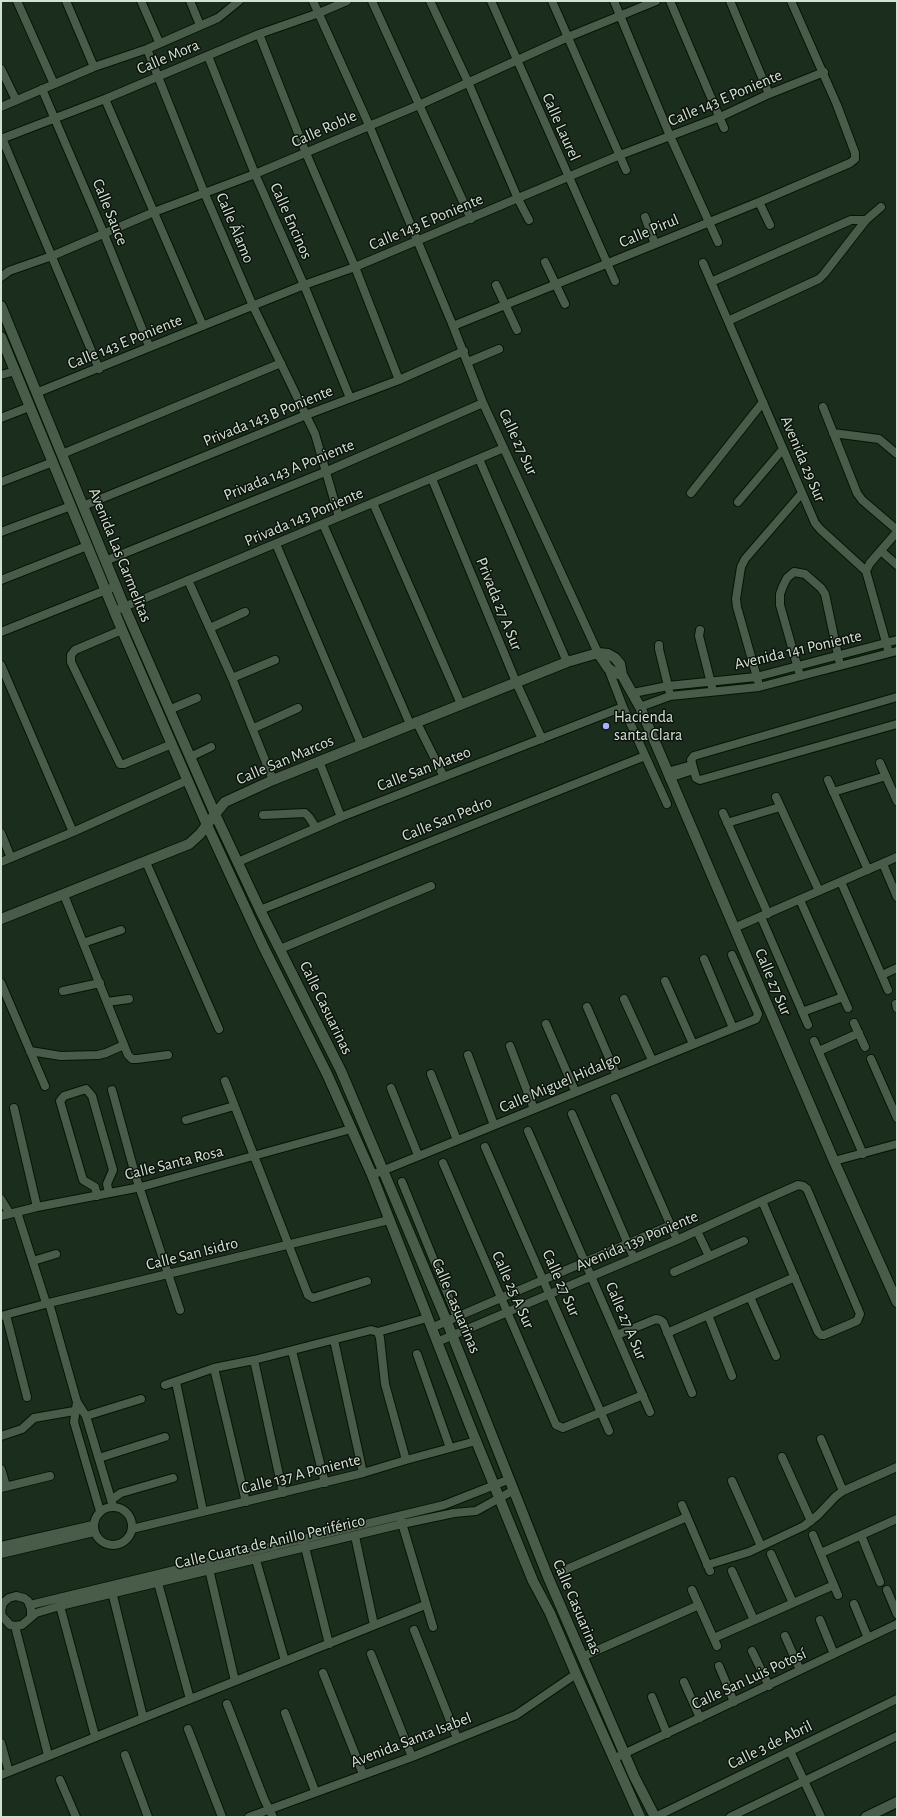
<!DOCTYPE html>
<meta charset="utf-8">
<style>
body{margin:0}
#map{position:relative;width:898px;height:1818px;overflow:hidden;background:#1b2d1c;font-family:"Alegreya Sans",sans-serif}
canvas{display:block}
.frame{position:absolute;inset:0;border:2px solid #d5e1d5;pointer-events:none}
</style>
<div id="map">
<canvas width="898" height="1818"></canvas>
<div class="frame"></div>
</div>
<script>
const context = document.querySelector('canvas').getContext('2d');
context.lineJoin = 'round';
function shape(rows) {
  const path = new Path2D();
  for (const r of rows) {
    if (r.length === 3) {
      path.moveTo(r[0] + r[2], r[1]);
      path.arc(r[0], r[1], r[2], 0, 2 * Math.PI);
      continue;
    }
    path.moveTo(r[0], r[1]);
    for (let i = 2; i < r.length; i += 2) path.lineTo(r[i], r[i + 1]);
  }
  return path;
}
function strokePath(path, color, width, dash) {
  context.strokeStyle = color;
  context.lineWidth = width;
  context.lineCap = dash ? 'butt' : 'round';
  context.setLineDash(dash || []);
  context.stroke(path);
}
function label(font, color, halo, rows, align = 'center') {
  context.font = font + ' "Alegreya Sans",sans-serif';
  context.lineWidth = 3;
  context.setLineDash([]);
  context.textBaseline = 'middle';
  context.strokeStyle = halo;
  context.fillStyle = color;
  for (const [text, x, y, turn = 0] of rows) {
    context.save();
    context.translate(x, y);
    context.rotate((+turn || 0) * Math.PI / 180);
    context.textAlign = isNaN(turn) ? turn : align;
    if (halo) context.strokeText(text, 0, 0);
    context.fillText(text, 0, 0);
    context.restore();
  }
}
const minor = shape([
 [17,1,54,84],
 [66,1,94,67],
 [141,1,159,42],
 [190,1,200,25],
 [313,1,369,125,453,326,483,403,598,653],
 [372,1,471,219],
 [430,1,468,82,518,199,529,220],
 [491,1,615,281],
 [552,1,626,170],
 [614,1,670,136,718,242],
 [670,1,724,128],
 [730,1,769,94],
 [259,34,306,153,355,267,399,380],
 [147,49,204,192,253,306,315,434,339,517],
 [208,56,255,174,304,285,350,398],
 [1,69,16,100],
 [42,89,104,234,149,346],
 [105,99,203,326],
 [1,107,94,67,147,49,218,18,239,1],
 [2,138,99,369],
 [1,139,105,99,259,34,319,13,347,1],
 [759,202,770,225],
 [645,217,655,244],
 [545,262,565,304],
 [703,263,815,523,820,529,866,571,889,653],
 [1,277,9,271,52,256,154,212,255,174,419,105,568,37,656,1],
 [711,282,851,220,866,220],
 [496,285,517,330],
 [728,321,819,279,824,274,866,220,881,207],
 [453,326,759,202,850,163,855,159,855,153,837,105,791,1],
 [468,362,499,349],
 [1,375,15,371],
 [36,393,304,285,355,267,620,155,720,117,769,94,824,72],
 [823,407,857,493,862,500,897,530],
 [1,418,29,407],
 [833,433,879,439,897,454],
 [62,454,281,363],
 [479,459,567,662],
 [432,479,516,682,542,739],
 [1,482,53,462],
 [691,493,763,402],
 [738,502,783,449],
 [373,503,461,704],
 [83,506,306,415,399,380,464,351],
 [323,524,410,724],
 [1,532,71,506],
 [276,544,361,744],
 [881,551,897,565],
 [105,561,325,472,483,403],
 [866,571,870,563,897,532],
 [1,580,87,546],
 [188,580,232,678,273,780],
 [119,609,504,448],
 [210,628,245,612],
 [122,630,75,650,71,655,71,662,120,764,124,764,172,744],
 [700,630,699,636,712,687],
 [1,632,116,586],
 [659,645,659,649,669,690],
 [1,665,73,832],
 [608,668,623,707,667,804],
 [799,672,780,605,780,594,783,586,787,578,794,572,805,574,821,588,825,594,839,660],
 [232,678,275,660],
 [758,681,737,607,736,599,741,567,745,559,802,493],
 [633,693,668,686,756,677,897,640],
 [897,697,694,756,691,760,696,778,700,780,897,724],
 [640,707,670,696,759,687,897,651],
 [169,710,197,698],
 [416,721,444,777],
 [254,728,298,708],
 [190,757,211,747],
 [319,761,341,817],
 [880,763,897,801],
 [667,772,692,765],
 [669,778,693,770],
 [828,780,868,870],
 [833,792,886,776],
 [776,797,819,891],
 [723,813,768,914],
 [263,815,305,813,309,817,316,828],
 [727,823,780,807],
 [1,833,11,858],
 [1,862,73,832,188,780],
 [146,862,219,1029],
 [238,862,341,817,623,707],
 [883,864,897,897],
 [841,882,888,990],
 [64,895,128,1055,132,1059,137,1059,168,1055],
 [800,900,848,1008],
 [260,910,645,756],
 [761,917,808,1025],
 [734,928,897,857],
 [83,943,121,930],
 [280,949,431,886],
 [704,959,733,1028],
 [882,975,897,968],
 [665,981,693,1044],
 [1,983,45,1086],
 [63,991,100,983],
 [624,999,652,1060],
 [107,1002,129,999],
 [896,1004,897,1008],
 [587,1007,616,1074],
 [802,1012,843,997],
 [854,1023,865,1047],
 [546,1024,575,1091],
 [814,1041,863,1154],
 [510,1046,534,1109],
 [30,1051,61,1056,98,1055,106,1053,124,1045],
 [819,1051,859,1033],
 [468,1055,494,1125],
 [871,1059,897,1118],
 [431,1074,457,1140],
 [225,1081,308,1295,313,1298,367,1281],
 [391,1088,418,1155],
 [112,1090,135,1174,180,1310],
 [615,1098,677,1240],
 [14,1108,37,1207],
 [572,1114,634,1258],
 [186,1120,234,1106],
 [528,1131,650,1412],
 [485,1147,609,1431],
 [834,1161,897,1144],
 [443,1163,556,1425,563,1428,643,1395],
 [372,1175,756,1019,758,1014,732,955],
 [402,1182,457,1317],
 [97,1196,95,1187,83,1180,60,1101,64,1096,86,1089,92,1096,113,1170,107,1184,109,1193],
 [1,1199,10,1214],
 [17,1212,46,1303],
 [1,1216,37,1207,141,1187,351,1129],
 [697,1231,709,1256],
 [33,1261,56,1254],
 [674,1272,744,1241],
 [750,1297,776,1356],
 [49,1303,77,1402,86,1416,113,1506],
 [6,1315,27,1397],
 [708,1315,732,1376],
 [1,1316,49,1303,389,1220],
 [431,1328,671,1225],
 [378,1332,380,1338,385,1384,406,1460],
 [667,1333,795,1277],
 [617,1335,656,1319,660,1320,663,1322,692,1393],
 [334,1340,363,1473],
 [437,1342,677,1240,762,1201,798,1185,803,1186,807,1189,860,1314,857,1321,824,1335,821,1335,818,1332,762,1201],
 [292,1351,325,1483],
 [417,1354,450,1448],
 [254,1360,283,1493],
 [214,1368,246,1502],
 [176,1382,203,1511],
 [165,1385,214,1368,254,1360,371,1330,378,1332,427,1318],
 [77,1402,74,1422,100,1511],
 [86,1416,141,1399],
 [1,1436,22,1429,34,1418,80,1410],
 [821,1439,843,1491],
 [782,1457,811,1521],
 [99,1458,165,1437],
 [1,1469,6,1486],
 [732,1481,761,1546],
 [1,1488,50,1476],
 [111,1500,121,1493,173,1478],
 [682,1505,710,1571],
 [113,1526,19],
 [401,1520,433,1627],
 [132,1529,363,1473,406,1460,476,1441],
 [813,1535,838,1595],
 [861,1535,880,1582],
 [355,1536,374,1625],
 [304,1543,329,1644],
 [1,1546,93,1525],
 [821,1553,897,1519],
 [1,1554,94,1532],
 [771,1554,793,1603],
 [256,1560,285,1661],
 [208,1565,235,1681],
 [707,1565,749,1552,804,1526,818,1515,836,1496,843,1491,897,1467],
 [732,1571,754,1620],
 [560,1572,687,1517],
 [158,1583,190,1699],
 [111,1588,143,1717],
 [692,1590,717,1646],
 [887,1590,897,1614],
 [854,1604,868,1638],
 [30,1605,444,1505,510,1479],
 [60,1606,95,1736],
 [31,1616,31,1609,28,1601,24,1598,16,1596,9,1598,3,1603,1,1611,2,1616,10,1625,15,1626,22,1625,36,1613,60,1606,402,1524,454,1513,476,1511,514,1490],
 [820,1620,834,1654],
 [15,1626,48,1755],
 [414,1630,457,1738],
 [785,1636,800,1670],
 [714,1638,834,1585],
 [752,1651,769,1686],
 [371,1654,412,1757],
 [582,1657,699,1605],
 [719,1666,734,1702],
 [323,1673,363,1774],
 [684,1682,700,1718],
 [652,1697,667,1734],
 [227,1704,264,1799,273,1817],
 [285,1713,315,1791],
 [188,1729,222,1817],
 [1,1743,9,1772],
 [790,1751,821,1817],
 [125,1755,148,1817],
 [613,1759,897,1624],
 [1,1775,425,1605],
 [60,1780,76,1817],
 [249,1817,412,1757,506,1719,516,1715,576,1674],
 [655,1817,897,1699],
 [730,1817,897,1736]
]);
const tertiary = shape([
 [1,306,124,606,215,814],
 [1,337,122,630,207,825],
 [598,653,608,668,615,673,622,675],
 [215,814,225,802,273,780,567,662,598,653,608,654,615,658,620,664,622,675,640,707,834,1161,897,1302],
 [866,1817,897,1802]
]);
const secondary = shape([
 [207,825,263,946,327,1074,372,1175,470,1426,533,1581,550,1613,576,1674,640,1817],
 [1,919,189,844,200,834,215,814,260,910,341,1071,447,1322,548,1577,634,1776,655,1817]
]);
strokePath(minor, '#051506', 10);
strokePath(tertiary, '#051506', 12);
strokePath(secondary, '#051506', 12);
strokePath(minor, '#485c49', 8);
strokePath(tertiary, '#485c49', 10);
strokePath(secondary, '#485c49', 10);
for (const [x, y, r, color] of [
 [606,726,4,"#abaffb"]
]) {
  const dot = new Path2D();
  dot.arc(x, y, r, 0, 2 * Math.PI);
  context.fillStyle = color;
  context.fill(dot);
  strokePath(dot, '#0b130c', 1.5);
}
label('16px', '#d5e1d5', '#0b130c', [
 ["Calle Mora",168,57,-23],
 ["Calle 143 E Poniente",725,98,-23],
 ["Calle Laurel",561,127,66],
 ["Calle Roble",324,129,-24],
 ["Calle Sauce",110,212,68],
 ["Calle Encinos",291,221,66],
 ["Calle 143 E Poniente",426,222,-23],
 ["Calle Álamo",235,228,67],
 ["Calle Pirul",649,231,-23],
 ["Calle 143 E Poniente",125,342,-22],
 ["Privada 143 B Poniente",268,416,-22],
 ["Calle 27 Sur",518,442,65],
 ["Avenida 29 Sur",803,459,67],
 ["Privada 143 A Poniente",289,470,-22],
 ["Privada 143 Poniente",304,517,-23],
 ["Avenida Las Carmelitas",120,555,68],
 ["Privada 27 A Sur",499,604,68],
 ["Avenida 141 Poniente",798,650,-13],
 ["Calle San Marcos",285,760,-23],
 ["Calle San Mateo",424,769,-21],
 ["Calle San Pedro",447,819,-22],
 ["Calle 27 Sur",773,982,67],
 ["Calle Casuarinas",326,1008,64],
 ["Calle Miguel Hidalgo",560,1083,-23],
 ["Calle Santa Rosa",174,1163,-14],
 ["Avenida 139 Poniente",637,1241,-23],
 ["Calle San Isidro",192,1254,-14],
 ["Calle 27 Sur",561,1283,66],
 ["Calle 25 A Sur",513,1290,66],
 ["Calle Casuarinas",456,1306,67],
 ["Calle 27 A Sur",626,1321,67],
 ["Calle 137 A Poniente",301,1474,-14],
 ["Calle Cuarta de Anillo Periférico",270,1542,-13],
 ["Calle Casuarinas",577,1607,67],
 ["Calle San Luis Potosí",749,1679,-25],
 ["Avenida Santa Isabel",411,1740,-21],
 ["Calle 3 de Abril",770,1745,-26]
]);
label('16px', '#d5e1d5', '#0b130c', [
 ["Hacienda",614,717],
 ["santa Clara",614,735]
], 'left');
</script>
